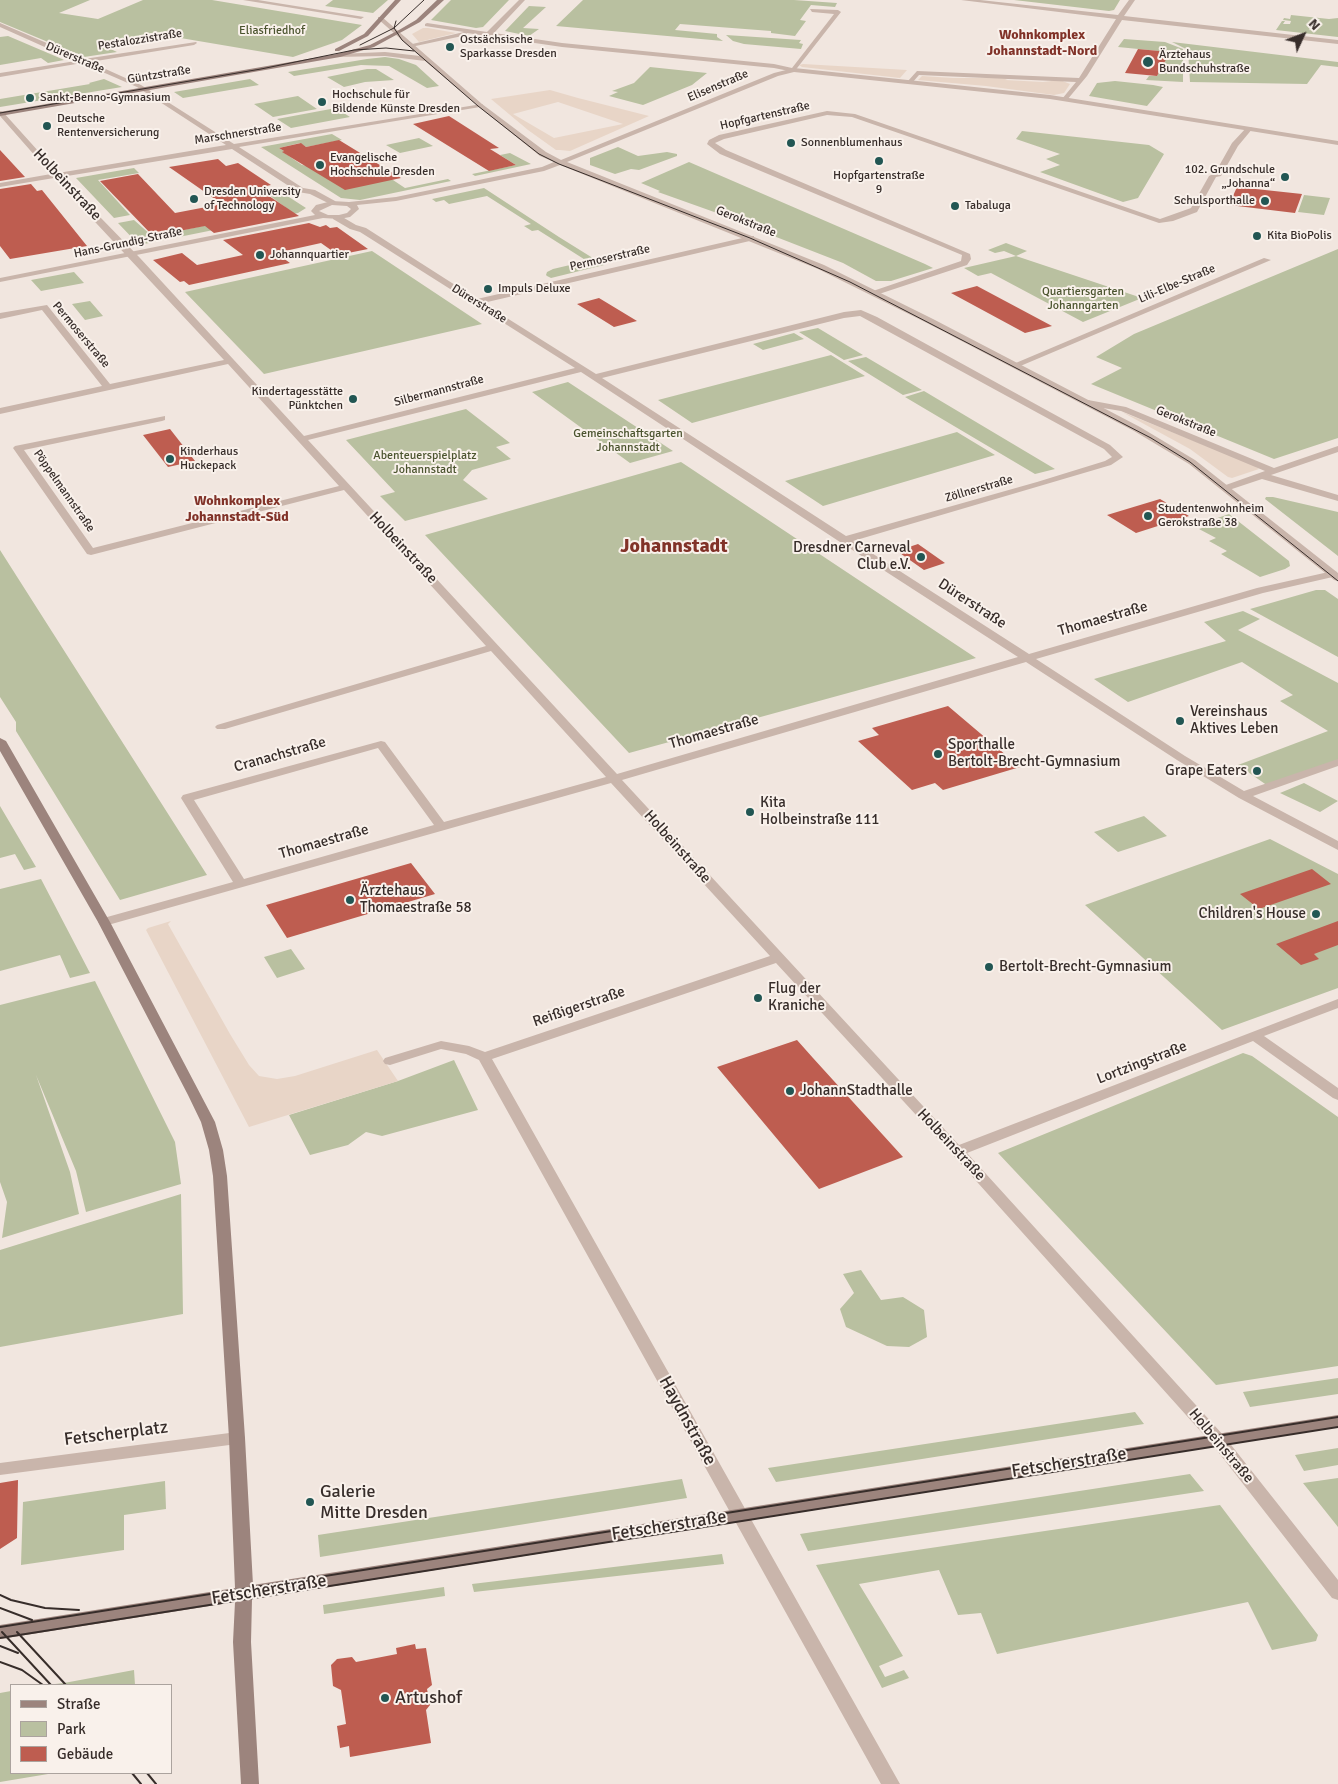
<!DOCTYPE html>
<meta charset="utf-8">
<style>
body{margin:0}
#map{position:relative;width:1338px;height:1784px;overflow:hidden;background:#f1e6df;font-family:Signika,sans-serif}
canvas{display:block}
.legend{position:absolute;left:10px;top:1684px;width:162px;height:90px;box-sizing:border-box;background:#f9f1eb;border:1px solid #aba39e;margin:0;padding:6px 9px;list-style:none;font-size:15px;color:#372d2a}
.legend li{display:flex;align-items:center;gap:10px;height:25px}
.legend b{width:25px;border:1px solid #aba39e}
.north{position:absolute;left:1278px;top:10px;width:50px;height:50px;-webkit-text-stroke:4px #f9f1eb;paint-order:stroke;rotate:47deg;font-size:14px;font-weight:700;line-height:20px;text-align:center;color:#372d2a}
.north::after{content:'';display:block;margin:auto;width:18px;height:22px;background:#372d2a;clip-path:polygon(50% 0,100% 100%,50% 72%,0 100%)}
</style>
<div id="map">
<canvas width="1338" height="1784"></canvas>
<ul class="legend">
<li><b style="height:6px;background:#9c847d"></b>Straße</li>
<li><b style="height:14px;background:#b9c0a0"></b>Park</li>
<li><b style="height:14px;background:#be5d50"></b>Gebäude</li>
</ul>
<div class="north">N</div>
</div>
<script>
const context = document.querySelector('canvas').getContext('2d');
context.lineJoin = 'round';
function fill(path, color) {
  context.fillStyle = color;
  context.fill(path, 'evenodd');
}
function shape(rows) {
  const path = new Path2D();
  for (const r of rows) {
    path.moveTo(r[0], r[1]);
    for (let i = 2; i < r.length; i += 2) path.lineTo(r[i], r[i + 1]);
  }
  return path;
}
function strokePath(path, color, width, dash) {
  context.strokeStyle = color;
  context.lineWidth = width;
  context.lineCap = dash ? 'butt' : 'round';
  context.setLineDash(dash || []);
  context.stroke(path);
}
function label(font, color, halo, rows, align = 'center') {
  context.font = font + ' Signika,sans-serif';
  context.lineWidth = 4;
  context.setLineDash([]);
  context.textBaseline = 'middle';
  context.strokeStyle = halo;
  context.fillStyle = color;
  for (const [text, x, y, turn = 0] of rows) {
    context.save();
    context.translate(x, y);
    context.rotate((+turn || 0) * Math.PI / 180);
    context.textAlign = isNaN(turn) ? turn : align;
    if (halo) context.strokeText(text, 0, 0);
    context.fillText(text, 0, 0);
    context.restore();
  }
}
fill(shape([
 [0,0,90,0,59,13,98,19,143,0,212,0,362,25,342,40,293,57,151,33,102,45,117,52,84,57,0,22],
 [333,0,388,0,373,13,325,6],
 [451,0,509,0,483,27,476,28,431,20],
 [583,0,794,0,837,3,835,7,811,5,800,20,806,21,795,36,771,33,771,31,680,24,675,30,717,34,717,37,723,41,556,26],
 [1014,0,1120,0,1114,10,1109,11],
 [529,6,546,7,523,28,539,29,529,36,505,31],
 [1291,15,1329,19,1338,18,1338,37,1276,30,1282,21,1285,21,1283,24,1290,24,1291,21,1283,20,1284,18,1290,19],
 [726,35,801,40,799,43,803,44,801,49,744,44,733,41],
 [8,36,62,59,64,60,48,63,41,58,0,65,0,37],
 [1124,39,1165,42,1183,49,1183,82,1146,80,1149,76,1157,76,1169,52,1118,47],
 [1172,42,1338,62,1338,67,1321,65,1307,84,1190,82,1188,50],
 [385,57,399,59,416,65,439,86,427,88,389,66,361,65,294,76,288,72,367,59],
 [650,67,707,73,692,85,643,105,609,96,618,92,612,91,634,83],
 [367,69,376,69,394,80,365,82,344,87,327,77],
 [104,79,122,87,0,107,0,99,90,84,89,83],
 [250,79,259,85,183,98,174,92],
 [1115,81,1153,85,1163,87,1147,106,1089,96,1097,83],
 [298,96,317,109,273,117,254,104],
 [336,108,350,117,291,128,277,119],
 [1022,131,1149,145,1164,154,1138,198,1123,202,1040,172,1060,165,1046,159,1060,154,1016,139],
 [332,134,342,140,306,147,300,143,279,148,284,151,283,152,302,165,390,178,405,188,448,179,451,181,360,200,341,198,261,147],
 [419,138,433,146,400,153,386,145],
 [618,147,638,156,667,152,677,154,677,156,639,170,631,169,615,174,590,165,590,158],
 [510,153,531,164,475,176,472,174,516,165,500,155],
 [689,162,925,264,933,268,891,281,876,281,843,263,730,219,731,218,658,192,660,191,641,183],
 [134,168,139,173,98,180,130,215,114,218,76,178],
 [484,188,559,237,604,265,551,278,547,276,546,275,547,272,553,269,587,261,538,230,532,231,524,226,531,224,487,196,449,204,444,200,436,202,432,199],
 [278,190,306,208,298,213,139,245,118,223,134,220,151,235,168,233,273,212,285,207,265,192],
 [1304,195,1330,198,1324,215,1298,212],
 [1006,243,1027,251,1016,256,1142,298,1083,322,991,273,978,276,964,268,1016,256,1004,251,995,253,988,250],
 [1338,249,1338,438,1274,459,1091,384,1122,368,1096,357,1134,334],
 [372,251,482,324,264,374,185,292],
 [74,272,84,283,41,291,31,280],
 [90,301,103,316,85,320,72,304],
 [818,328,863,355,844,360,799,332],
 [794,333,804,339,763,350,753,344],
 [831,355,865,376,692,423,658,400],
 [866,357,922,390,903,395,848,361],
 [568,382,673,451,630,463,532,392],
 [924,391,1055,469,1035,474,905,397],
 [466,409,510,443,496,447,511,459,472,470,463,480,488,499,405,521,380,496,395,492,346,440],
 [957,432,995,455,823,506,785,481],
 [681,462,976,658,629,753,425,535],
 [1266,497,1273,497,1338,512,1338,556,1265,499],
 [1229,514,1289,561,1290,566,1285,569,1260,577,1221,554,1227,551,1209,541,1216,538,1199,529,1208,526,1203,523],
 [0,550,207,875,120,900,16,731,16,722,0,697],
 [1316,590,1325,590,1338,599,1338,657,1250,609],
 [1243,611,1260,619,1238,630,1338,683,1338,761,1268,786,1238,765,1328,731,1280,701,1293,695,1242,662,1128,702,1094,679,1226,641,1204,622],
 [1304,783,1338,801,1320,812,1280,793],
 [0,806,36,867,24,870,15,854,0,858],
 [1144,816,1167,836,1118,852,1094,832],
 [1270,839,1338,874,1338,988,1222,1030,1085,905],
 [41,879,90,973,70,978,60,955,0,971,0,889],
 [291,949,305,969,277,978,264,957],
 [95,981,175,1142,181,1184,86,1212,76,1171,36,1075,70,1172,79,1214,2,1238,7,1202,0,1182,0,1005],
 [1243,1053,1252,1056,1338,1117,1338,1366,1216,1385,998,1153],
 [454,1060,478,1110,382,1136,366,1132,348,1145,310,1155,289,1115,398,1081],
 [181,1194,183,1314,0,1347,0,1250],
 [861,1270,881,1300,903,1297,924,1310,927,1337,909,1347,887,1346,846,1327,840,1309,854,1293,843,1274],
 [1338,1378,1338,1394,1250,1407,1243,1392],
 [1135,1412,1144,1424,776,1482,768,1468],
 [1338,1448,1338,1465,1304,1471,1295,1455],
 [1190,1474,1204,1491,808,1551,800,1534],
 [1338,1478,1338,1527,1303,1483],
 [682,1479,687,1498,320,1557,318,1535],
 [165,1481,166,1509,124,1515,124,1550,21,1565,23,1502],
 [1220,1505,1318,1635,1316,1641,1272,1650,1248,1602,997,1654,981,1613,958,1615,939,1570,859,1584,903,1656,879,1666,885,1677,904,1670,909,1678,882,1688,816,1565],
 [722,1554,724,1564,474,1592,472,1584],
 [444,1587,445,1596,324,1614,323,1605],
 [134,1670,135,1685,46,1685,64,1683],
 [11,1691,11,1773,54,1773,0,1782,0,1693]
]), '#b9c0a0');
fill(shape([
 [423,28,428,28,456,33,419,42,412,34],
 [803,64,907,70,900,78,802,67,799,65],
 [922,76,953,78,1010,78,1005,80,1043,82,1060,80,1070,84,1064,93,1054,95,986,86,918,80],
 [550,90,578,98,649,116,570,151,560,150,556,150,528,130,491,99],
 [558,102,623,124,554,138,513,114],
 [1122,412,1254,465,1259,469,1232,478,1228,477,1190,449],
 [171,921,168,924,230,1034,249,1065,259,1076,277,1079,295,1076,377,1050,398,1081,249,1127,146,930,148,928]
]), '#e8d5c7');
fill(shape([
 [1138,49,1170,52,1157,76,1125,73],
 [449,116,499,148,490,149,516,165,489,171,413,124],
 [339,140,401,178,345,190,282,152,284,151,279,148,301,143,306,147],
 [0,150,25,177,0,181],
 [218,159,226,166,238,163,271,185,257,188,299,216,214,233,205,226,153,236,100,181,138,174,175,213,222,204,169,167],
 [31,184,37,191,42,190,87,246,10,259,0,246,0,189],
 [1237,187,1302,194,1295,213,1229,205],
 [309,223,320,227,326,225,330,228,337,227,368,249,338,255,321,243,276,253,290,263,189,285,184,281,180,282,153,260,182,253,197,265,243,255,223,240],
 [977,286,1052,326,1025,333,951,293],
 [599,298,637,321,614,327,577,304],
 [170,429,195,461,168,467,143,435],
 [1160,499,1189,516,1136,533,1107,515],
 [918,544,945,563,924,570,897,551],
 [948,706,1020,767,943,790,935,783,912,790,858,741,879,735,872,728],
 [411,863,435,894,287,938,266,905],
 [1312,869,1331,884,1259,909,1240,894],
 [1338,921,1338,945,1314,954,1319,959,1301,965,1276,944],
 [797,1040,813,1058,903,1157,819,1189,717,1067],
 [18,1480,17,1538,0,1549,0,1483],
 [415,1644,416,1649,426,1648,432,1685,427,1689,430,1705,426,1710,431,1743,350,1757,349,1746,340,1748,337,1726,346,1724,341,1690,333,1686,331,1665,337,1659,352,1657,356,1662,397,1654,396,1648]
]), '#be5d50');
fill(shape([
 [243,0,258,0,364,17,361,19,243,0],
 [519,0,525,0,494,33,562,43,774,64,792,68,834,14,812,12,810,9,838,10,841,12,794,72,774,68,562,47,467,33,467,35,411,47,408,45,464,32,425,26,425,24,427,23,487,32,519,0],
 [961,0,980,0,1118,15,1129,0,1135,0,1124,16,1338,40,1338,44,1122,20,1087,76,1067,100,1062,99,1076,82,919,75,912,83,908,83,908,81,917,71,1079,78,1116,19,961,0],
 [0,23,84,59,196,42,197,43,194,45,90,62,141,85,234,144,482,104,483,105,480,107,239,147,303,188,315,190,335,201,336,203,332,205,310,194,298,192,232,149,61,177,140,258,304,436,575,368,360,232,350,229,333,219,333,215,339,215,356,225,366,228,477,299,751,236,754,236,754,240,483,303,596,374,844,312,861,310,877,317,1110,445,1123,457,1111,465,853,541,1029,654,1257,588,1333,571,1337,572,1337,576,1263,593,1036,659,1185,756,1244,791,1338,759,1338,766,1253,796,1338,841,1338,850,1239,798,1177,760,1026,662,622,780,959,1145,1338,999,1338,1008,1264,1036,1338,1088,1338,1100,1333,1098,1253,1041,967,1153,1224,1436,1338,1580,1338,1600,1332,1598,1212,1444,952,1154,776,963,492,1059,900,1784,881,1784,479,1060,466,1054,441,1049,390,1065,385,1064,383,1061,385,1058,441,1041,469,1046,485,1052,770,956,611,783,108,925,100,925,98,922,100,919,233,882,181,798,183,795,381,741,385,742,444,822,606,777,491,651,225,729,217,729,215,727,217,725,486,646,344,490,91,555,87,554,13,448,15,446,165,416,165,420,162,421,24,450,93,548,339,486,228,364,0,414,0,408,102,386,42,310,0,319,0,313,47,305,110,384,224,360,54,178,0,187,0,183,51,174,0,116,0,111,3,112,58,173,226,145,137,87,82,63,0,77,0,73,76,61,0,27,0,23],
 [860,316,1104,449,1112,457,1105,461,1037,482,846,536,602,378,844,318,860,316],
 [581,372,840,542,1018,657,617,774,308,440,581,372],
 [378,748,434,825,244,879,194,800,378,748],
 [827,111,855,114,1160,219,1191,208,1209,176,1215,173,1232,143,1247,127,1253,128,1238,146,1221,176,1216,177,1197,212,1173,221,1159,223,852,117,827,115,724,139,715,143,726,150,970,254,971,259,967,265,876,295,873,295,873,291,961,261,962,255,720,154,707,144,709,140,719,135,827,111],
 [1264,258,1271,260,1018,367,1011,365,1264,258],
 [1088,400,1126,407,1274,468,1338,446,1338,452,1271,475,1338,495,1338,501,1262,479,1229,490,1223,490,1223,486,1265,471,1121,411,1085,405,1083,403,1088,400],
 [237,1432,243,1434,245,1438,243,1442,237,1444,0,1475,0,1463,237,1432]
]), '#c9b5ab');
fill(shape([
 [378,17,382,17,482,104,546,152,561,160,774,73,794,68,1050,95,1338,141,1338,145,1050,99,794,72,778,76,567,162,824,265,933,319,1140,427,1195,460,1338,573,1338,581,1334,580,1189,464,1134,431,927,323,818,269,560,165,544,171,396,201,357,205,359,209,350,217,339,219,323,218,0,282,0,278,315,215,311,211,316,205,332,201,349,202,396,197,542,167,554,162,540,156,478,106,425,61,385,56,336,57,335,56,338,54,385,52,420,56,378,19,378,17],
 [332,205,347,206,351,209,347,213,339,215,328,215,319,211,332,205]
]), '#c9b5ab');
fill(shape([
 [395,0,401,0,368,36,339,51,335,51,335,49,364,34,395,0],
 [437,0,444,0,420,22,374,47,340,57,0,116,0,112,337,54,370,45,399,30,416,20,437,0],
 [0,738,6,741,110,922,215,1122,223,1150,227,1176,245,1438,253,1585,1338,1415,1338,1427,252,1599,251,1642,259,1784,241,1784,233,1642,235,1602,0,1639,0,1625,235,1588,229,1438,213,1176,209,1150,201,1122,188,1095,98,922,0,751,0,738]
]), '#9c847d');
strokePath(shape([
 [396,21,394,28,402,40,478,106,539,154,559,164,750,238,850,282,1151,438,1190,462,1338,581],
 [360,45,394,28,424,0],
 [0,113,261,69,354,50,386,48,414,51]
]), '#372d2a', 1);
strokePath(shape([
 [0,1595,11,1600,45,1608,79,1610],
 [0,1608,32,1620],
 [0,1627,1338,1417],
 [2,1632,51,1685],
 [17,1632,66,1685],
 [0,1638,1338,1427],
 [0,1646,18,1653],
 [0,1662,22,1670,43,1685],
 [132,1773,141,1784],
 [147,1773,156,1784]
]), '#372d2a', 2);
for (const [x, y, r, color] of [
 [450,47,5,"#225653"],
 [1148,62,6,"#225653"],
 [30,98,5,"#225653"],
 [322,102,5,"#225653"],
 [47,126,5,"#225653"],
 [791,143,5,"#225653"],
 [879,161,5,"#225653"],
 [320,165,5,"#225653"],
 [1285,177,5,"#225653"],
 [194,199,5,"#225653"],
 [1265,201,5,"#225653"],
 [955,206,5,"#225653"],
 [1257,236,5,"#225653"],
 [260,255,5,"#225653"],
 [488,289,5,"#225653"],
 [353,399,5,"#225653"],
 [170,459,5,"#225653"],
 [1148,516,5,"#225653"],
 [921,557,5,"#225653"],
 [1180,721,5,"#225653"],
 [938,754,5,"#225653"],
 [1257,771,5,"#225653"],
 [750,812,5,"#225653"],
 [350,900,5,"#225653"],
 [1316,914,5,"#225653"],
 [989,967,5,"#225653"],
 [758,998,5,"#225653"],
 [790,1091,5,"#225653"],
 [310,1502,5,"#225653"],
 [385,1698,5,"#225653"]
]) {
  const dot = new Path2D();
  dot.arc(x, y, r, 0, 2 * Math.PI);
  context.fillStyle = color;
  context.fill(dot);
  strokePath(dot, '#f9f1eb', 2);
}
label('12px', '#4b542f', '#f9f1eb', [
 ["Eliasfriedhof",272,31],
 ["Quartiersgarten",1083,292],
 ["Johanngarten",1083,306],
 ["Gemeinschaftsgarten",628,434],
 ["Johannstadt",628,448],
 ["Abenteuerspielplatz",425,456],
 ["Johannstadt",425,470]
]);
label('12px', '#372d2a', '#f9f1eb', [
 ["Pestalozzistraße",140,40,-9],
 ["Dürerstraße",75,58,23],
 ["Güntzstraße",159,75,-9],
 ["Elisenstraße",718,86,-23],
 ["Hopfgartenstraße",765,116,-13],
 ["Marschnerstraße",238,134,-9],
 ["Gerokstraße",746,222,22],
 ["Hans-Grundig-Straße",128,243,-12],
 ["Permoserstraße",610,258,-13],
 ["Lili-Elbe-Straße",1177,284,-23],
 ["Dürerstraße",479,304,32],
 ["Permoserstraße",81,335,50],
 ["Silbermannstraße",439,391,-15],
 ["Gerokstraße",1186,422,22],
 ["Zöllnerstraße",979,489,-16],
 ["Pöppelmannstraße",64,491,55]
]);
label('12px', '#372d2a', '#f9f1eb', [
 ["Ostsächsische",460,40],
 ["Sparkasse Dresden",460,54],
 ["Ärztehaus",1159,55],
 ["Bundschuhstraße",1159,69],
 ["Hochschule für",332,95],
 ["Bildende Künste Dresden",332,109],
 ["Sankt-Benno-Gymnasium",40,98],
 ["Deutsche",57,119],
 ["Rentenversicherung",57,133],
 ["Sonnenblumenhaus",801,143],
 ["Evangelische",330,158],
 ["Hochschule Dresden",330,172],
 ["102. Grundschule",1275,170,"right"],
 ["„Johanna“",1275,184,"right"],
 ["Hopfgartenstraße",879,176,"center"],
 ["9",879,190,"center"],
 ["Dresden University",204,192],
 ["of Technology",204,206],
 ["Schulsporthalle",1255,201,"right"],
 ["Tabaluga",965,206],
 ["Kita BioPolis",1267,236],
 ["Johannquartier",270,255],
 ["Impuls Deluxe",498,289],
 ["Kindertagesstätte",343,392,"right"],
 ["Pünktchen",343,406,"right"],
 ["Kinderhaus",180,452],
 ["Huckepack",180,466],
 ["Studentenwohnheim",1158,509],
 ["Gerokstraße 38",1158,523]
], 'left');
label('bold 14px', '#813228', '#f9f1eb', [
 ["Wohnkomplex",1042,35],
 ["Johannstadt-Nord",1042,51],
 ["Wohnkomplex",237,501],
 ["Johannstadt-Süd",237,517]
]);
label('15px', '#372d2a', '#f9f1eb', [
 ["Holbeinstraße",67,185,47],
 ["Holbeinstraße",403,548,47],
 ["Dürerstraße",972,604,33],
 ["Thomaestraße",1103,619,-16],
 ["Thomaestraße",714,732,-16],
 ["Cranachstraße",280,755,-16],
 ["Thomaestraße",324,842,-16],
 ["Holbeinstraße",677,847,48],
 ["Reißigerstraße",579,1007,-19],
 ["Lortzingstraße",1142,1063,-21],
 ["Holbeinstraße",951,1145,47],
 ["Holbeinstraße",1221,1446,50]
]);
label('15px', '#372d2a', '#f9f1eb', [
 ["Dresdner Carneval",911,548,"right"],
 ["Club e.V.",911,565,"right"],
 ["Vereinshaus",1190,712],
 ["Aktives Leben",1190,729],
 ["Sporthalle",948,745],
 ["Bertolt-Brecht-Gymnasium",948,762],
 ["Grape Eaters",1247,771,"right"],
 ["Kita",760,803],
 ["Holbeinstraße 111",760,820],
 ["Ärztehaus",360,891],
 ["Thomaestraße 58",360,908],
 ["Children's House",1306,914,"right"],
 ["Bertolt-Brecht-Gymnasium",999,967],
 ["Flug der",768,989],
 ["Kraniche",768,1006],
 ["JohannStadthalle",800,1091]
], 'left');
label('18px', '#372d2a', '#f9f1eb', [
 ["Haydnstraße",687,1421,61],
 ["Fetscherplatz",116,1434,-7],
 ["Fetscherstraße",1069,1463,-9],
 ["Fetscherstraße",669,1526,-9],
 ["Fetscherstraße",269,1590,-9]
]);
label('18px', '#372d2a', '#f9f1eb', [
 ["Galerie",320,1492],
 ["Mitte Dresden",320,1513],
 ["Artushof",395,1698]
], 'left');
label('bold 20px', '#813228', '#f9f1eb', [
 ["Johannstadt",674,547]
]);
</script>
